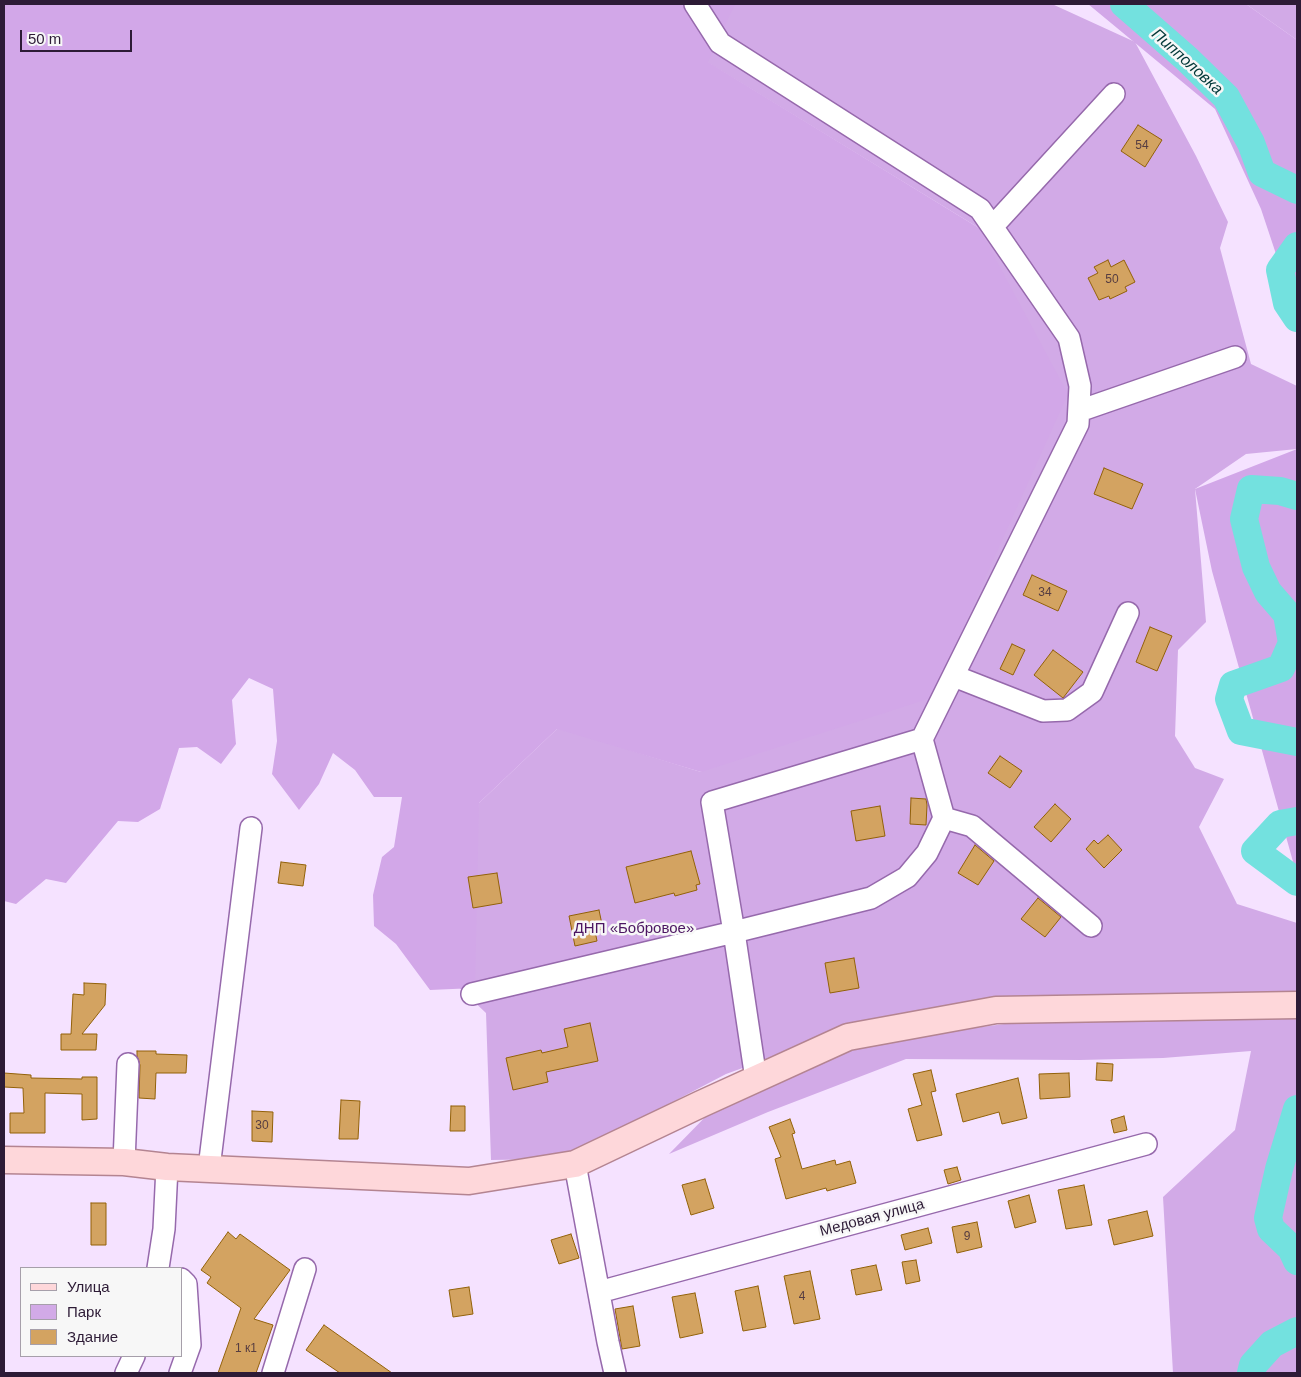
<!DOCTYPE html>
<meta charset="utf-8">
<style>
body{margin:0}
#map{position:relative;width:1301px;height:1377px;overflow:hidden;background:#f5e2ff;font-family:Helvetica,sans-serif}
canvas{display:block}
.frame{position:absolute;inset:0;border:5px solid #2d1b36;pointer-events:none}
.legend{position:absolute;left:20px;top:1267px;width:162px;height:90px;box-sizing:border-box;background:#f7f7f7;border:1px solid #a69faa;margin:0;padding:6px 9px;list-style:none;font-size:15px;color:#2d1b36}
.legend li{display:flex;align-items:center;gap:10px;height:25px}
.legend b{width:25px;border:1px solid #a69faa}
.scale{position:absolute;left:20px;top:30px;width:112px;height:22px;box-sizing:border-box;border:2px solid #2d1b36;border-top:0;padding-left:6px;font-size:15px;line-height:18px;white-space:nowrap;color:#2d1b36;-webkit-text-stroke:4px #f7f7f7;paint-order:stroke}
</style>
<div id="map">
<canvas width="1301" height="1377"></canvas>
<div class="frame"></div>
<ul class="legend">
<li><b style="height:6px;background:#fed7da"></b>Улица</li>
<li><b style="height:14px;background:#d2aae7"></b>Парк</li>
<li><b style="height:14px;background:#d3a361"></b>Здание</li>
</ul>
<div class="scale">50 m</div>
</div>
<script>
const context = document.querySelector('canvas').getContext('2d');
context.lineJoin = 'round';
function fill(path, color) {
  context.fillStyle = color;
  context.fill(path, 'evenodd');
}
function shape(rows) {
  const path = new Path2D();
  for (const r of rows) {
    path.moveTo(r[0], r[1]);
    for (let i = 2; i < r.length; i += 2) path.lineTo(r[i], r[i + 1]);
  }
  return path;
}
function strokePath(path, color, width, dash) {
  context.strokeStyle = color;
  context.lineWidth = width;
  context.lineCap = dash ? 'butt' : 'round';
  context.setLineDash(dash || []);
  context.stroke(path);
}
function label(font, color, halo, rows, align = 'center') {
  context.font = font + ' Helvetica,sans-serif';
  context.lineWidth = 5;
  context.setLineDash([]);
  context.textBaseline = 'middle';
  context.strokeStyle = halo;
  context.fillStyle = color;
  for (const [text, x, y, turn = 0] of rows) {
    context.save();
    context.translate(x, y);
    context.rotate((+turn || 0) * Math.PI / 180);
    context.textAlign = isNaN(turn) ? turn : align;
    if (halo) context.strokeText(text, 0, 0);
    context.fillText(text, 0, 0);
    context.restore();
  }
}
fill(shape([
 [669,4,1052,4,1135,42,1196,156,1228,222,1220,248,1251,364,1297,386,1297,449,1246,454,1195,489,1206,622,1178,650,1175,736,1195,768,1224,779,1199,827,1237,904,1297,923,1297,995,848,1030,726,1074,602,1139,550,1159,491,1160,486,1013,449,978,479,803,558,728,701,772,979,228,707,62],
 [1246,4,1297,4,1297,40],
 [1042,1019,1297,1019,1297,1373,1173,1373,1163,1197,1235,1130,1251,1051,1163,1058,1080,1060,906,1059,768,1112,669,1154,715,1107,853,1044]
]), '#d2aae7');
fill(shape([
 [4,4,735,4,708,62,979,228,1068,394,931,698,701,772,557,729,479,803,475,988,430,990,396,944,374,926,373,895,382,857,394,847,402,797,374,797,355,770,333,753,319,784,299,810,272,774,277,741,273,689,249,678,232,700,236,744,221,764,197,747,179,748,160,809,138,822,118,821,66,883,46,879,16,904,4,901],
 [1088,4,1246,4,1297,40,1297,317,1261,209,1215,109],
 [1297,449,1297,876,1212,571,1195,489]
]), '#d2a7e8');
strokePath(shape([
 [1124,4,1187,59,1226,97,1251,143,1262,173,1297,190],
 [1297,246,1280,270,1287,303,1297,318],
 [1297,496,1280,491,1251,489,1244,519,1256,567,1268,592,1287,614,1292,643,1281,668,1233,685,1229,699,1241,731,1297,742],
 [1297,821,1280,824,1255,851,1297,882],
 [1297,1109,1279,1169,1268,1218,1271,1229,1291,1248,1297,1261],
 [1251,1373,1253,1365,1272,1344,1297,1331]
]), '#73e1df', 28);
const building = shape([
 [1138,125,1162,140,1145,167,1121,151,1138,125],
 [1108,260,1111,267,1124,260,1135,282,1125,287,1127,291,1110,299,1109,296,1099,300,1088,278,1098,273,1094,267,1108,260],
 [1104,468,1143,484,1132,509,1094,494,1104,468],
 [1032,575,1067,591,1058,611,1023,595,1032,575],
 [1150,627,1172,636,1157,671,1136,662,1150,627],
 [1012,644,1025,650,1013,675,1000,669,1012,644],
 [1053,650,1083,672,1063,698,1034,675,1053,650],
 [1000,756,1022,771,1010,788,988,773,1000,756],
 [911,798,926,799,927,805,926,825,910,824,911,798],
 [1055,804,1071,819,1051,842,1034,827,1055,804],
 [880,806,885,836,856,841,851,811,880,806],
 [1108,835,1122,850,1104,868,1086,849,1094,840,1098,844,1108,835],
 [975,845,994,861,978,885,958,873,975,845],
 [691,851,700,884,696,885,697,890,675,896,674,893,635,903,626,867,691,851],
 [281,862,306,865,303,886,278,883,281,862],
 [497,873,502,903,473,908,468,877,497,873],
 [1038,898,1061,917,1045,937,1021,919,1038,898],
 [599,910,603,929,595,931,597,941,575,946,569,916,599,910],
 [854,958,859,988,830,993,825,963,854,958],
 [84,983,106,984,105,1005,82,1034,97,1034,96,1050,61,1050,61,1034,71,1034,73,994,84,995,84,983],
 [590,1023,598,1061,546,1072,548,1082,513,1090,506,1058,541,1050,542,1053,568,1047,564,1029,590,1023],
 [137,1051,156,1051,156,1054,187,1055,186,1073,156,1073,155,1099,139,1098,140,1065,137,1056,137,1051],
 [1097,1063,1113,1064,1112,1081,1096,1080,1097,1063],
 [931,1070,936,1091,931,1092,942,1135,917,1141,908,1109,922,1105,913,1074,931,1070],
 [4,1073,31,1075,31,1078,82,1079,82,1077,97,1077,97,1119,82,1120,82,1094,45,1093,45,1133,10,1133,10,1113,24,1113,23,1088,4,1087,4,1073],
 [1069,1073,1070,1097,1040,1099,1039,1074,1069,1073],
 [1018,1078,1027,1118,1002,1124,999,1112,963,1122,956,1094,1018,1078],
 [341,1100,360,1101,358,1139,339,1139,341,1100],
 [451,1106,465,1106,465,1131,450,1131,451,1106],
 [252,1111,273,1112,272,1142,252,1141,252,1111],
 [1124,1116,1127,1130,1114,1133,1111,1120,1124,1116],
 [790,1119,795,1133,792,1134,802,1169,835,1160,836,1165,850,1161,856,1183,827,1191,826,1188,786,1199,775,1159,781,1157,769,1127,790,1119],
 [957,1167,961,1180,948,1184,944,1170,957,1167],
 [705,1179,714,1208,691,1215,682,1185,705,1179],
 [1084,1185,1092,1225,1066,1229,1058,1190,1084,1185],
 [1029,1195,1036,1222,1015,1228,1008,1201,1029,1195],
 [91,1203,106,1203,106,1245,91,1245,91,1203],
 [1147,1211,1153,1236,1114,1245,1108,1220,1147,1211],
 [977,1222,982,1247,957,1253,952,1227,977,1222],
 [928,1228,932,1243,905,1250,901,1235,928,1228],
 [228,1232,236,1239,240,1234,290,1270,254,1319,273,1325,256,1373,218,1373,241,1308,207,1283,211,1277,201,1270,228,1232],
 [571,1234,579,1258,559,1264,551,1240,571,1234],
 [916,1260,920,1281,906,1284,902,1262,916,1260],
 [876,1265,882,1290,856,1295,851,1270,876,1265],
 [810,1271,820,1319,794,1324,784,1276,810,1271],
 [758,1286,766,1327,743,1331,735,1291,758,1286],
 [469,1287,473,1314,453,1317,449,1290,469,1287],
 [695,1293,703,1333,680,1338,672,1297,695,1293],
 [633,1306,640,1346,622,1349,615,1309,633,1306],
 [324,1325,392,1373,340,1373,306,1350,324,1325]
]);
fill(building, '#d3a361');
strokePath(building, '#926109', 1);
const minor = shape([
 [993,226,1114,94],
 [1079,411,1235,357],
 [954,676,1043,711,1067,710,1092,692,1128,613],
 [944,818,972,826,1091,926],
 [472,994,734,932,871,898,907,877,927,853,944,818,922,739,1078,424,1080,386,1069,338,980,209,720,43,695,4],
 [756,1079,734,932,712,802,922,739],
 [124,1162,128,1064],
 [575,1164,608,1342,615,1373],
 [209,1168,251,828],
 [158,1268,164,1229,167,1167],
 [599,1292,1146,1144],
 [126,1373,134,1356],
 [180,1373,190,1345,186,1284,181,1279],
 [273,1373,305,1269]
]);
const major = shape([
 [4,1160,124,1162,167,1167,469,1181,575,1164,701,1104,848,1037,996,1010,1297,1005]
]);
strokePath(minor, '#9669ac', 24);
strokePath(major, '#b48491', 29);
strokePath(minor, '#fff', 21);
strokePath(major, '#fed7da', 26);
label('12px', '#563d41', null, [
 ["54",1142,146],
 ["50",1112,280],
 ["34",1045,593],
 ["30",262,1126],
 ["9",967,1237],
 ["4",802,1297],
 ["1 к1",246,1349]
]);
label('15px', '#4c1662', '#f7f7f7', [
 ["ДНП «Бобровое»",634,929]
]);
label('15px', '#2d1b36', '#f7f7f7', [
 ["Медовая улица",872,1218,-15]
]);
label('italic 16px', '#003737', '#f7f7f7', [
 ["Пипполовка",1187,62,42]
]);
</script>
